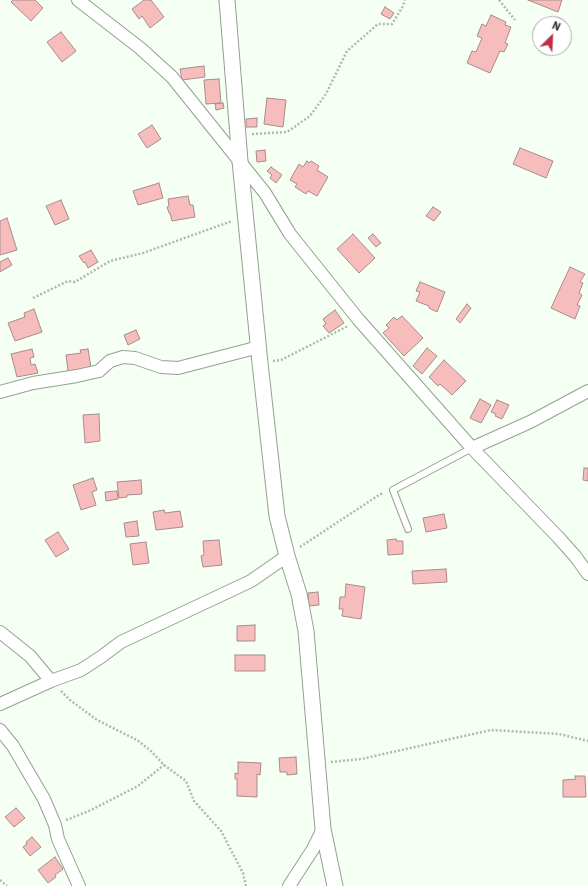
<!DOCTYPE html>
<style>
body{margin:0}
#map{position:relative;width:588px;height:886px;overflow:hidden;background:#f5fff3;font-family:"IBM Plex Sans",sans-serif}
canvas{display:block}
.north{position:absolute;left:532px;top:16px;width:40px;height:40px;box-sizing:border-box;background:#fff;border:1px solid #abadaa;border-radius:50%;rotate:24deg;font-size:11px;font-weight:700;line-height:16px;text-align:center;color:#2c332b}
.north::after{content:'';display:block;margin:auto;width:14px;height:18px;background:#bf2e42;clip-path:polygon(50% 0,100% 100%,50% 72%,0 100%)}
</style>
<div id="map">
<canvas width="588" height="886"></canvas>
<div class="north">N</div>
</div>
<script>
const context = document.querySelector('canvas').getContext('2d');
context.lineJoin = 'round';
function fill(path, color) {
  context.fillStyle = color;
  context.fill(path, 'evenodd');
}
function shape(rows) {
  const path = new Path2D();
  for (const r of rows) {
    path.moveTo(r[0], r[1]);
    for (let i = 2; i < r.length; i += 2) path.lineTo(r[i], r[i + 1]);
  }
  return path;
}
function strokePath(path, color, width, dash) {
  context.strokeStyle = color;
  context.lineWidth = width;
  context.lineCap = dash ? 'butt' : 'round';
  context.setLineDash(dash || []);
  context.stroke(path);
}
const building = shape([
 [13,0,35,0,43,8,31,21,11,2,13,0],
 [144,0,151,0,164,17,150,28,142,16,139,19,132,9,144,0],
 [528,0,562,0,558,12,528,0],
 [385,7,394,13,390,19,381,14,385,7],
 [491,15,506,22,505,25,511,27,505,43,508,44,504,52,500,51,490,73,467,63,472,51,476,52,482,38,477,36,482,24,486,26,491,15],
 [61,32,76,51,62,62,47,42,61,32],
 [204,66,205,77,182,80,180,69,204,66],
 [219,79,221,103,206,104,204,80,219,79],
 [267,98,286,100,283,127,264,124,267,98],
 [223,103,224,108,216,110,215,104,223,103],
 [257,118,257,127,246,127,246,119,257,118],
 [152,125,161,139,147,148,138,134,152,125],
 [520,148,553,161,546,178,513,164,520,148],
 [265,150,266,161,257,162,256,151,265,150],
 [307,161,309,163,311,161,319,166,317,170,328,177,317,196,308,191,306,194,295,187,297,184,290,180,299,164,303,167,307,161],
 [271,167,282,175,276,183,270,178,272,175,267,171,271,167],
 [159,183,163,198,138,205,133,191,159,183],
 [188,196,190,205,193,205,195,217,172,221,170,213,169,213,167,207,169,206,168,199,188,196],
 [61,200,69,219,55,225,46,206,61,200],
 [433,207,441,212,434,221,426,216,433,207],
 [7,218,17,250,0,255,0,221,7,218],
 [353,234,375,258,359,273,337,249,353,234],
 [373,234,381,243,376,247,368,238,373,234],
 [91,250,98,262,88,268,85,262,84,263,79,256,91,250],
 [8,258,12,265,0,272,0,262,8,258],
 [570,267,585,274,580,282,583,283,579,293,582,295,577,305,580,306,575,319,551,308,570,267],
 [420,282,445,292,437,312,429,308,429,306,416,301,420,292,416,291,420,282],
 [467,304,471,308,460,323,456,319,467,304],
 [34,309,42,332,15,341,8,323,25,317,24,313,34,309],
 [335,310,344,323,329,333,323,326,326,324,323,319,335,310],
 [402,316,423,338,404,356,383,333,389,328,386,325,394,317,397,320,402,316],
 [136,330,140,339,128,345,124,335,136,330],
 [427,348,437,356,422,374,413,366,427,348],
 [32,349,34,357,30,358,31,365,35,364,38,373,17,377,11,354,32,349],
 [88,349,91,368,68,371,66,355,81,353,80,350,88,349],
 [444,360,466,381,452,395,440,384,438,386,429,377,444,360],
 [480,399,491,405,481,423,470,418,480,399],
 [497,400,509,405,502,419,495,416,496,414,491,412,497,400],
 [99,414,100,441,85,443,83,415,99,414],
 [584,468,588,468,588,481,583,480,584,468],
 [93,478,97,490,92,492,96,505,81,510,73,485,93,478],
 [141,480,142,494,127,495,127,497,119,498,117,482,141,480],
 [117,491,118,499,106,501,105,492,117,491],
 [164,510,165,513,180,511,183,527,156,530,153,512,164,510],
 [444,514,447,528,426,532,423,518,444,514],
 [137,521,139,536,126,537,124,523,137,521],
 [58,532,69,549,56,557,45,540,58,532],
 [396,539,397,541,403,541,403,554,388,555,387,540,396,539],
 [219,540,222,565,203,567,201,556,204,555,203,541,219,540],
 [146,542,149,563,133,565,130,544,146,542],
 [446,569,447,582,413,584,412,571,446,569],
 [346,584,365,587,361,619,342,616,343,609,339,609,340,597,345,597,346,584],
 [318,592,319,605,309,606,308,593,318,592],
 [255,625,255,641,237,641,237,626,255,625],
 [235,655,265,655,265,671,235,671,235,655],
 [296,757,297,774,287,775,287,772,280,772,279,758,296,757],
 [238,762,261,763,260,775,257,774,257,797,237,796,237,779,235,779,235,773,238,774,238,762],
 [575,776,585,776,586,797,563,797,563,780,576,779,575,776],
 [16,808,25,818,14,827,5,817,16,808],
 [32,837,41,847,30,856,23,847,27,844,26,842,32,837],
 [55,857,63,869,55,875,56,877,48,883,38,870,55,857]
]);
fill(building, '#f7bdbd');
strokePath(building, '#a68c8c', 1);
const service = shape([
 [408,529,393,490,472,448]
]);
const minor = shape([
 [78,0,140,48,172,77,265,193,290,234,358,319,472,448,558,537,575,556,588,574],
 [0,392,33,383,77,376,99,371,110,361,123,357,135,358,161,367,178,368,259,347],
 [472,448,530,422,588,391],
 [0,632,30,656,51,681],
 [0,704,51,681,81,670,101,657,121,642,251,581,287,556],
 [0,730,13,746,44,799,55,825,58,839,79,886],
 [289,886,313,849,323,829]
]);
const tertiary = shape([
 [227,0,240,161,260,363,277,516,287,556,299,594,306,631,323,829,335,886]
]);
strokePath(service, '#93a290', 8);
strokePath(minor, '#93a290', 14);
strokePath(tertiary, '#93a290', 17);
strokePath(shape([
 [499,0,515,20],
 [252,134,287,132,310,116,326,94,347,51,378,24,392,24,403,6,405,0],
 [33,298,68,281,75,282,110,261,143,253,232,221],
 [273,361,281,360,348,326],
 [300,547,379,495,383,493],
 [61,691,70,700,97,720,137,740,150,750,164,765,186,781,194,801,221,831,243,873,246,886],
 [331,762,361,759,491,730,559,734,588,741],
 [66,820,89,811,138,786,164,765],
 [0,880,7,886]
]), '#b0b9af', 2.5, [2, 2]);
strokePath(service, '#fff', 6);
strokePath(minor, '#fff', 12);
strokePath(tertiary, '#fff', 15);
</script>
